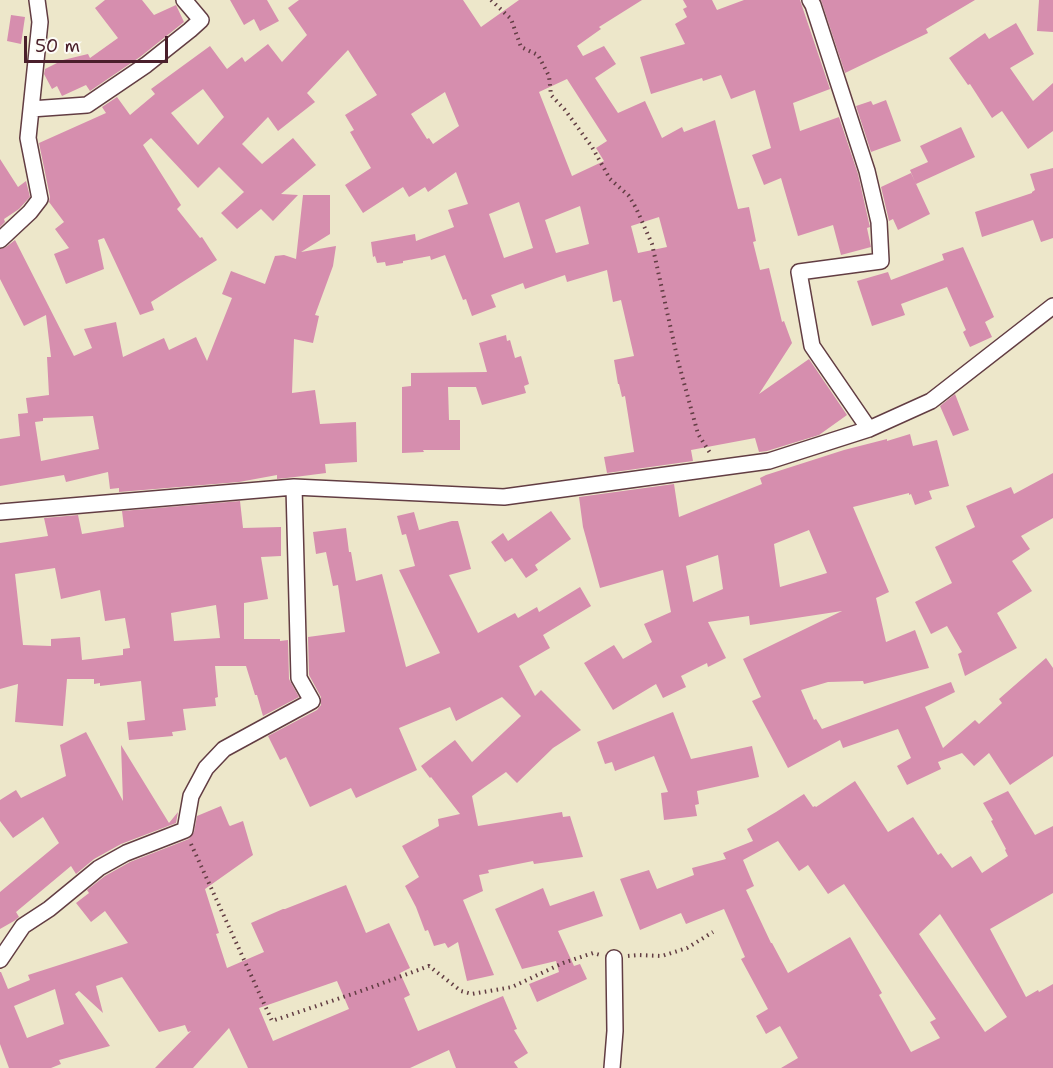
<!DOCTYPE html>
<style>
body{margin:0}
#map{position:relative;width:1053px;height:1068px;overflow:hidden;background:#ede7ca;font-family:"Shantell Sans",sans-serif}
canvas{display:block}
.scale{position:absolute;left:24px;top:36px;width:144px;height:27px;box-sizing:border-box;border:3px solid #4a1f2b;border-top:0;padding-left:8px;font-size:18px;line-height:21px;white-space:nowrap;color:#4a1f2b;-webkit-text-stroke:4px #fdfcf7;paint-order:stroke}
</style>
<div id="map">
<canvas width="1053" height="1068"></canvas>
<div class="scale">50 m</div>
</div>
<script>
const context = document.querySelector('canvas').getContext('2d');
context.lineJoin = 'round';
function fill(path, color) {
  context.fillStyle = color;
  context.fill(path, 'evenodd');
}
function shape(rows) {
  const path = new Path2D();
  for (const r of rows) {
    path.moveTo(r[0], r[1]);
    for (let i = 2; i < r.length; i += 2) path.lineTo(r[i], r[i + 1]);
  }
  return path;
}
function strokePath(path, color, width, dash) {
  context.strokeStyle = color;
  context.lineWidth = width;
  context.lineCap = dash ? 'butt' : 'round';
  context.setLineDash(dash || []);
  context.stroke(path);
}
fill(shape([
 [105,0,142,0,154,15,176,5,184,22,140,57,90,91,86,85,62,96,57,86,52,89,44,74,45,69,63,60,88,54,90,58,118,38,95,8],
 [230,0,267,0,279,21,260,31,254,19,244,25],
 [299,0,463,0,481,27,519,0,642,0,599,27,601,29,577,46,583,56,604,46,616,64,595,78,618,113,645,101,662,138,682,127,684,132,715,120,738,209,749,207,756,241,753,242,760,270,769,268,782,322,784,321,792,343,759,394,809,359,847,415,819,435,767,451,759,452,755,438,691,450,693,461,607,473,604,457,634,452,625,396,622,397,619,384,618,384,614,360,634,356,621,300,613,302,607,270,567,282,565,275,525,289,523,283,491,295,496,307,472,316,466,299,463,300,445,255,431,260,430,256,403,261,403,263,386,266,385,262,377,263,375,256,373,257,371,242,415,234,416,241,454,227,448,210,468,204,456,172,428,192,425,187,409,197,403,187,363,213,345,185,371,168,350,132,354,130,345,115,377,95,348,50,307,93,315,102,278,131,268,117,242,144,262,164,293,138,316,165,281,194,298,195,273,221,261,209,237,229,221,213,244,192,219,167,198,188,151,138,143,145,181,205,177,209,200,238,202,237,217,260,151,302,154,310,140,315,104,238,98,240,104,269,66,284,54,254,69,248,55,229,64,222,49,202,50,197,39,143,106,113,102,107,117,97,130,115,155,94,151,89,210,46,227,69,242,57,245,62,268,44,282,62,307,35,288,8],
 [567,79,607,141,596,148,604,161,572,176,539,92],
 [203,89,224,117,198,145,171,113],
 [445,92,459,126,433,144,429,138,427,139,411,114],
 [519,202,533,248,504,258,489,214],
 [580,206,589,244,556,253,545,220],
 [659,217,667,247,638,253,631,226],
 [683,0,712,0,717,10,744,0,800,0,830,89,793,103,800,131,839,117,858,174,869,223,870,227,867,228,871,247,841,255,833,225,798,236,781,178,764,185,752,155,771,148,755,90,731,99,721,75,703,81,702,78,651,94,640,57,685,44,675,24,687,17,683,9,687,7],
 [821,0,975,0,926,29,928,33,845,73],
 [1039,0,1053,0,1053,32,1037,31],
 [11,15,25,17,21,44,7,41],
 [1016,23,1034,54,1010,68,1033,101,1053,83,1053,131,1028,149,1002,111,992,118,970,84,968,85,949,58,985,33,989,39],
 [886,100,901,141,871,152,856,106,871,101,873,105],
 [961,127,975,157,916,184,910,170,928,162,920,146],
 [0,159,18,187,26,181,30,197,19,209,4,219,5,222,0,227],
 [1053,168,1053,238,1041,242,1033,220,982,237,975,212,1032,193,1032,192,1035,190,1030,174],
 [911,173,930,214,898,230,893,219,889,221,881,187],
 [303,195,330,195,330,234,301,252,336,246,333,266,315,315,319,316,313,343,294,339,292,393,315,390,320,424,356,422,357,462,325,464,326,473,295,477,277,479,277,475,239,482,119,492,119,488,110,489,108,472,66,482,64,475,0,486,0,439,20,436,18,414,28,413,26,398,49,395,47,357,51,357,46,315,24,326,0,279,0,249,6,247,15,240,74,356,92,348,84,329,116,322,123,357,164,338,169,350,196,337,207,361,232,298,222,294,231,271,265,284,275,256,284,255,296,259],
 [93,416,99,449,41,461,35,422,43,421,43,418],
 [963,247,994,317,985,322,992,337,970,347,963,332,966,330,947,287,901,304,905,315,872,326,857,281,888,272,891,280,944,260,942,254],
 [506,335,507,341,510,340,515,358,521,356,529,384,524,386,526,393,482,405,476,387,448,387,449,420,460,420,460,450,423,450,424,452,402,453,402,387,411,386,411,373,487,372,479,343],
 [955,394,969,430,953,436,940,406],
 [910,434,913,446,937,440,949,486,929,491,932,499,915,505,911,494,909,495,909,493,853,507,889,592,876,598,886,642,915,630,929,668,864,684,863,681,828,682,801,690,814,720,816,719,822,729,951,682,955,692,925,707,943,748,975,720,979,724,1002,703,999,699,1046,658,1053,668,1053,756,1010,785,989,753,974,766,962,753,938,762,941,769,907,785,897,766,911,758,898,729,843,748,840,740,788,768,752,701,761,697,743,659,842,611,750,625,749,616,708,622,726,658,708,667,707,663,681,676,686,687,663,698,656,684,613,710,584,663,614,645,623,659,652,642,644,624,671,612,663,570,600,588,583,527,579,497,674,484,679,517,762,484,760,478,766,475,844,450,887,439,887,441],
 [809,530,827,573,780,587,774,544],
 [718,555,723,589,693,602,686,566],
 [1053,473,1053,518,1021,536,1030,549,1012,561,1032,591,997,613,1017,648,965,676,958,654,962,652,947,626,931,634,915,602,952,583,935,547,975,527,966,506,1011,487,1014,494],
 [240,501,243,528,281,527,281,556,261,557,268,599,244,603,244,639,280,639,280,641,288,640,289,679,299,697,263,716,257,695,255,695,246,666,215,666,218,697,215,698,216,706,183,709,186,730,172,732,173,736,129,740,127,722,145,720,141,681,100,686,100,683,94,684,94,679,67,679,63,726,15,722,18,684,0,689,0,543,48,536,44,518,78,515,82,534,124,527,122,511],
 [55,568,61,599,100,590,105,621,125,618,130,648,123,649,123,655,82,660,80,637,51,639,51,646,23,645,15,574],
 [216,605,220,638,174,641,171,613],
 [551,511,571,539,535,565,538,570,526,578,512,558,505,562,491,542,503,533,508,541],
 [414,512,419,530,412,532,452,521,458,521,471,569,449,575,478,633,515,613,518,618,537,607,539,612,580,587,591,606,543,635,550,648,519,666,535,696,541,690,581,730,553,748,517,783,506,772,472,796,478,826,562,812,563,817,570,816,583,857,534,864,533,861,488,870,489,873,479,875,483,891,463,900,494,975,467,981,458,942,448,948,445,943,434,946,428,930,425,931,416,907,405,886,419,877,402,846,439,826,438,819,460,814,431,777,430,778,421,766,455,740,472,762,521,716,502,697,456,721,450,707,399,728,417,770,356,798,351,788,310,807,286,757,280,760,268,736,317,710,321,705,321,697,309,675,308,637,345,632,338,585,333,586,326,552,316,554,313,532,346,528,349,552,351,552,356,581,382,574,406,667,440,653,399,570,415,566,406,534,402,535,397,516],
 [673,712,691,759,752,746,759,777,697,791,699,804,695,805,697,816,664,820,661,793,668,792,654,756,615,771,612,762,605,764,597,742],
 [86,732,123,801,121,745,169,823,178,812,176,823,121,844,94,859,76,874,71,866,16,912,19,917,14,921,0,929,0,892,59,843,43,817,13,838,0,821,0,800,16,790,21,798,66,776,60,745],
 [855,781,888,832,913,817,938,855,941,853,952,868,971,856,982,873,1008,856,1005,850,1006,849,991,821,993,820,983,803,1008,791,1035,835,1053,826,1053,893,990,929,1026,997,1038,990,1039,992,1053,984,1053,1068,781,1068,798,1058,780,1026,766,1034,756,1016,768,1009,741,959,745,957,724,909,686,924,681,913,640,930,620,879,649,870,657,889,694,875,692,868,726,859,723,853,753,841,747,829,776,812,804,794,813,807,815,806,816,807],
 [778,841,799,871,808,865,828,894,844,884,936,1019,930,1022,940,1038,911,1052,879,995,882,993,850,937,788,973,772,943,771,943,746,890,754,886,743,860],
 [940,914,1007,1017,985,1032,919,934],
 [221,806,229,825,230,826,243,821,253,855,205,889,219,933,216,934,227,968,264,952,251,923,283,909,285,909,346,885,366,933,389,923,410,968,400,973,410,995,404,998,418,1031,503,996,517,1029,514,1030,528,1053,514,1062,518,1068,456,1068,449,1050,410,1068,248,1068,229,1028,193,1068,155,1068,191,1031,188,1032,185,1025,159,1032,122,977,96,986,103,1013,79,991,75,994,110,1046,59,1060,61,1064,51,1068,9,1068,0,1044,0,972,1,972,8,989,30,980,28,975,128,943,105,911,91,922,76,903,89,893,87,890,105,876,130,862,189,839,194,832,197,816],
 [337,981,349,1009,273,1041,259,1008],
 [55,989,64,1024,27,1038,14,1006],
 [543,888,550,906,594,891,603,916,558,931,574,966,580,964,587,979,537,1002,529,984,559,972,556,961,522,969,495,909]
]), '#d68eae');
const street = shape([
 [810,0,813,5,867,171,879,222,881,261,799,272,812,346,869,429],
 [31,109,87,105,146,65,190,30,201,20,184,0],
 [0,240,30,212,40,199,28,138,40,22,37,0],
 [0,512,294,487,504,497,769,461,869,429,931,401,1053,306],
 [0,960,23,926,49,909,99,868,126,853,185,830,191,796,206,768,224,749,312,701,299,678,294,487],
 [612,1068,615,1031,614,958]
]);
strokePath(street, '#623d43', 18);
strokePath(shape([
 [491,0,511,19,521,47,538,55,549,76,551,95,565,110,592,147,610,179,629,196,636,208,652,244,678,361,698,434,710,453],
 [191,844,272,1021,364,990,429,966,461,991,472,994,512,987,563,963,593,953,600,955],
 [628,956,638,955,662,956,687,948,713,932]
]), '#623d43', 4, [1.5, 4.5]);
strokePath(street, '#fff', 15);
</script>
